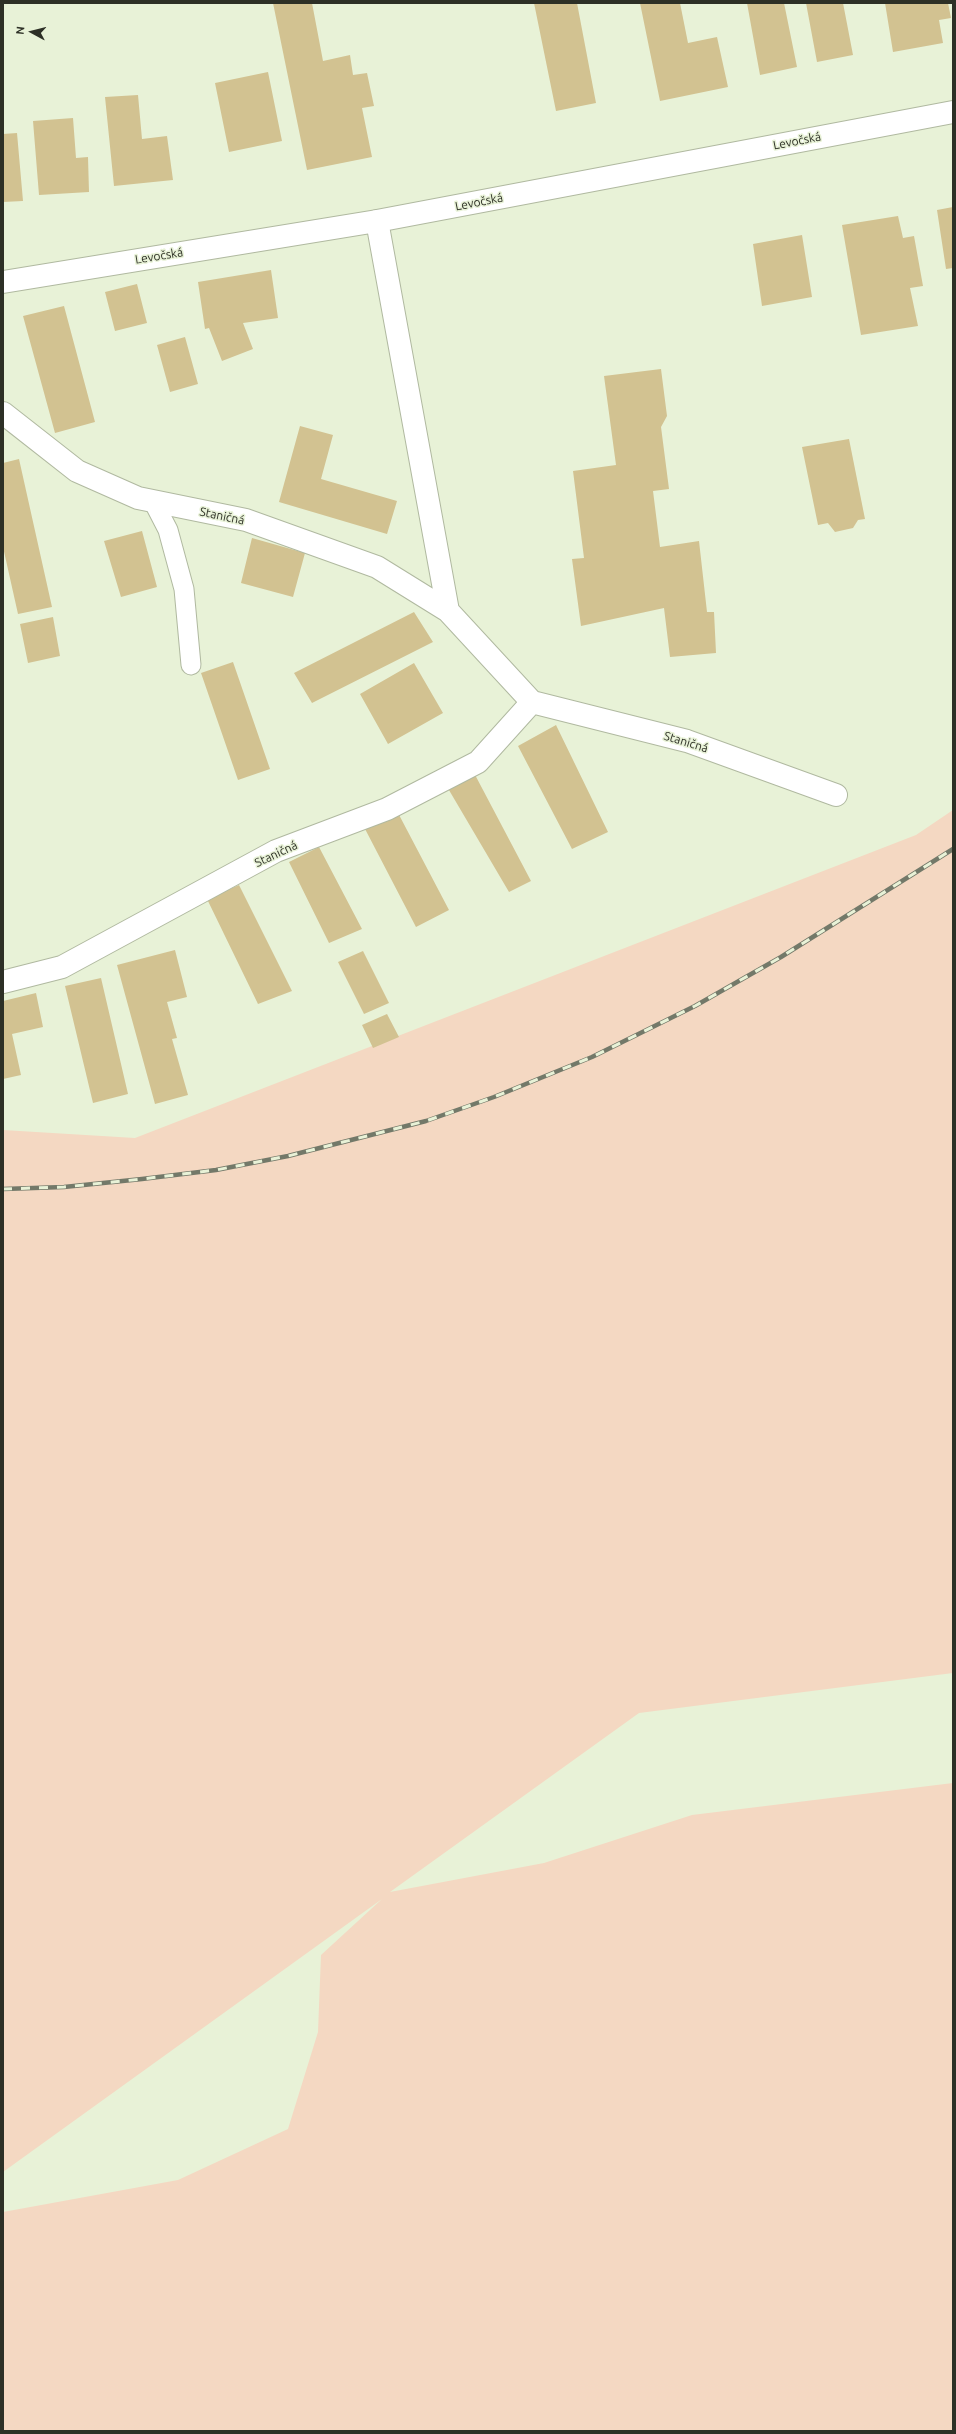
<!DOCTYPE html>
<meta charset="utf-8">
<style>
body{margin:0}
#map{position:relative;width:956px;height:2434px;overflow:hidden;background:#e8f2d7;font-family:Ubuntu,sans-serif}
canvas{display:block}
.frame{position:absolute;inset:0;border:4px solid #2d3026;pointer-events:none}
.north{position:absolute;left:12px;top:12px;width:40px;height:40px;-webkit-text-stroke:3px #e8f2d7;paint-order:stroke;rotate:277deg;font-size:11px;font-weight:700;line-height:16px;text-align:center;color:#2d3026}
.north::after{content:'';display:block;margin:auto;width:14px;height:18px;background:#2d3026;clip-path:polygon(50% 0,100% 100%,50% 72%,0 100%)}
</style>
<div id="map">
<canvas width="956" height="2434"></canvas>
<div class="frame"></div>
<div class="north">N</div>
</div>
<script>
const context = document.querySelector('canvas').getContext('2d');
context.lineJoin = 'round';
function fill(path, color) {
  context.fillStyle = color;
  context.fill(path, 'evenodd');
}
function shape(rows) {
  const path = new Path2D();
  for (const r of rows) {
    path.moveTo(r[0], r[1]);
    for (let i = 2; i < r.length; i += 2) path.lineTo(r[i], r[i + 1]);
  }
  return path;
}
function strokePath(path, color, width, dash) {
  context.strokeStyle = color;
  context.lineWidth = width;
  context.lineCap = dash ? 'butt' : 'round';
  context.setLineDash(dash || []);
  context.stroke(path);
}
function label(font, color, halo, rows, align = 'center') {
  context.font = font + ' Ubuntu,sans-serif';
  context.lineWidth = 3;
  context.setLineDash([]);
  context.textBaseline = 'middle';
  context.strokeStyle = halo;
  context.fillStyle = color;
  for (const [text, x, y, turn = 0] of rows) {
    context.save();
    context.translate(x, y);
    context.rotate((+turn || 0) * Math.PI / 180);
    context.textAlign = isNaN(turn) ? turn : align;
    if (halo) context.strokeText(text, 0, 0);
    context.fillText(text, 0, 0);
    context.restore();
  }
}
fill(shape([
 [953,810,953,1673,639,1713,390,1892,544,1863,692,1815,953,1783,953,2431,3,2431,3,2212,178,2180,288,2129,318,2032,321,1955,382,1899,3,2172,3,1130,135,1138,916,835]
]), '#f4d8c2');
fill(shape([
 [273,3,312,3,323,61,350,55,353,75,367,73,374,106,362,108,372,157,307,170],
 [534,3,577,3,596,103,556,111],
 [640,3,680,3,688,43,717,37,728,87,660,101],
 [747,3,784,3,797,67,760,75],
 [806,3,843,3,853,55,817,62],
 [885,3,948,3,951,18,939,20,943,43,893,52],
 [268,72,282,141,229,152,215,83],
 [138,95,142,139,167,136,173,180,114,186,105,97],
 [73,118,76,158,88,157,89,192,39,195,33,121],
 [17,133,23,201,3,202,3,134],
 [953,207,953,268,946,269,937,210],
 [898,216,903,238,914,236,923,286,910,288,918,326,861,335,842,225],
 [802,235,812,297,762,306,753,244],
 [271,270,278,318,243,323,253,349,222,361,209,328,205,329,198,282],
 [137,284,147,323,115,331,105,292],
 [64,306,95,422,55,433,23,316],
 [185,337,198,384,170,392,157,345],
 [661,369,667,416,661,427,669,489,653,491,660,547,699,541,707,612,714,612,716,653,670,657,664,608,581,626,572,559,584,558,573,471,616,465,604,376],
 [300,426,333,435,321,479,397,501,387,534,279,502],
 [849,439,865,519,858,520,853,528,835,532,828,523,818,525,802,447],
 [19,459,52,607,18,614,3,547,3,463],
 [142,531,157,587,121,597,104,541],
 [252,538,305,553,293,597,241,583],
 [414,612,433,642,312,703,294,673],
 [53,617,60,656,28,663,20,624],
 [233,662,270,769,238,780,201,673],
 [414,663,443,713,388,744,360,694],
 [556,725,608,832,572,849,518,746],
 [473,771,531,881,509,892,446,785],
 [397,811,449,910,416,927,364,827],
 [319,847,362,929,329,943,289,862],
 [239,885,292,991,258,1004,207,899],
 [175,950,187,997,167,1002,177,1038,172,1039,188,1095,155,1104,117,965],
 [363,951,389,1003,364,1014,338,962],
 [101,978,128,1094,93,1103,65,986],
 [36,993,43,1027,12,1034,21,1075,3,1079,3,1001],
 [387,1014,399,1037,373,1048,362,1025]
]), '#d2c291');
const service = shape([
 [153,501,168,530,184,589,191,665]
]);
const minor = shape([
 [3,413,77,471,138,498,246,520,377,567,448,611,377,221],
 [532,702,687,741,836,795],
 [3,982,62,967,276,851,387,809,478,762,532,702,448,611]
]);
const secondary = shape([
 [3,282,377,221,953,112]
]);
strokePath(service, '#b0b9a0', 21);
strokePath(minor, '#b0b9a0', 24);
strokePath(secondary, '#b0b9a0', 24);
strokePath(service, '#fff', 19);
strokePath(minor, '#fff', 22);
strokePath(secondary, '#fff', 22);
const rail = shape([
 [3,1189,64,1187,142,1179,216,1170,288,1156,426,1121,494,1097,592,1057,695,1006,781,957,953,849]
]);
strokePath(rail, '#737969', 4.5);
strokePath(rail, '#e8f2d7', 3, [9]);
label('12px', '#2d3026', '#e8f2d7', [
 ["Levočská",797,141,-11],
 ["Levočská",479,202,-11],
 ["Levočská",159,256,-9],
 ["Staničná",222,516,12],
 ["Staničná",686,742,17],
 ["Staničná",276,854,-25]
]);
</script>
